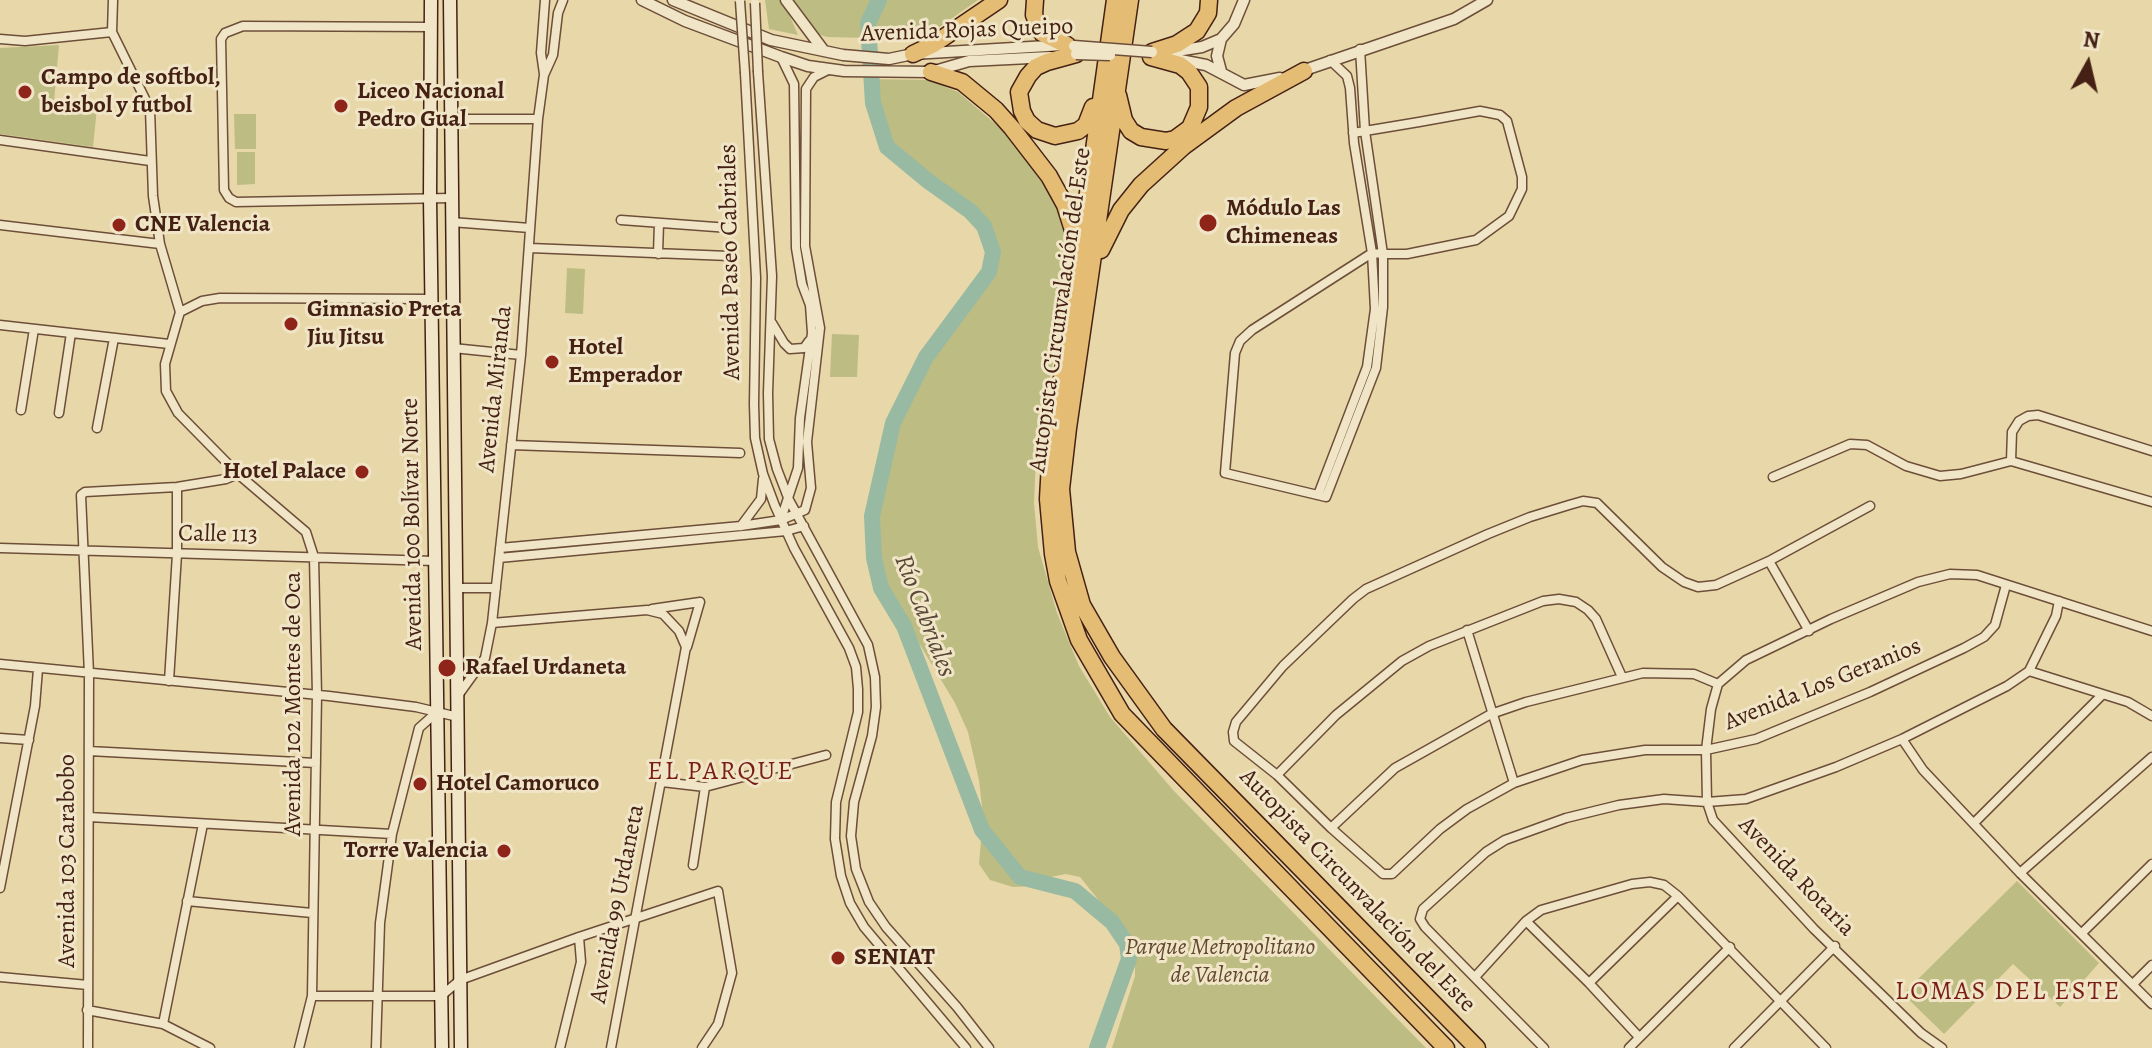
<!DOCTYPE html>
<meta charset="utf-8">
<style>
body{margin:0}
#map{position:relative;width:2152px;height:1048px;overflow:hidden;background:#e8d7a8;font-family:Alegreya,serif}
canvas{display:block}
.north{position:absolute;left:2048px;top:24px;width:80px;height:80px;-webkit-text-stroke:6px #f0e5c6;paint-order:stroke;rotate:8deg;font-size:22px;font-weight:700;line-height:32px;text-align:center;color:#442114}
.north::after{content:'';display:block;margin:auto;width:28px;height:36px;background:#442114;clip-path:polygon(50% 0,100% 100%,50% 72%,0 100%)}
</style>
<div id="map">
<canvas width="2152" height="1048"></canvas>
<div class="north">N</div>
</div>
<script>
const context = document.querySelector('canvas').getContext('2d');
context.lineJoin = 'round';
function fill(path, color) {
  context.fillStyle = color;
  context.fill(path, 'evenodd');
}
function shape(rows) {
  const path = new Path2D();
  for (const r of rows) {
    path.moveTo(r[0], r[1]);
    for (let i = 2; i < r.length; i += 2) path.lineTo(r[i], r[i + 1]);
  }
  return path;
}
function strokePath(path, color, width, dash) {
  context.strokeStyle = color;
  context.lineWidth = width;
  context.lineCap = dash ? 'butt' : 'round';
  context.setLineDash(dash || []);
  context.stroke(path);
}
function label(font, color, halo, rows, align = 'center') {
  context.font = font + ' Alegreya,serif';
  context.lineWidth = 6;
  context.setLineDash([]);
  context.textBaseline = 'middle';
  context.strokeStyle = halo;
  context.fillStyle = color;
  for (const [text, x, y, turn = 0] of rows) {
    context.save();
    context.translate(x, y);
    context.rotate((+turn || 0) * Math.PI / 180);
    context.textAlign = isNaN(turn) ? turn : align;
    if (halo) context.strokeText(text, 0, 0);
    context.fillText(text, 0, 0);
    context.restore();
  }
}
fill(shape([
 [765,0,783,0,798,35,769,29],
 [793,0,978,0,938,28,910,39,827,37,815,33],
 [59,45,54,102,97,108,93,147,0,134,0,48],
 [869,79,929,80,958,92,1005,132,1047,186,1061,211,1072,250,1069,284,1043,412,1036,458,1034,503,1038,547,1057,613,1079,666,1110,717,1174,791,1426,1048,1112,1048,1135,976,1135,957,1121,928,1080,877,1066,874,1045,878,1033,886,1013,887,990,880,979,864,983,816,979,780,968,732,955,703,884,585,876,558,872,531,874,500,882,459,898,411,915,372,984,282,992,263,990,232,971,204,883,143],
 [234,114,256,114,256,149,235,149],
 [237,152,255,152,255,184,237,185],
 [567,268,585,269,583,314,565,313],
 [832,334,859,335,857,377,830,377],
 [2017,881,2099,963,2060,1007,2013,964,1944,1034,1903,994]
]), '#bdbc83');
strokePath(shape([
 [879,0,868,23,873,103,887,147,928,181,970,211,984,226,993,252,989,272,926,357,893,423,872,516,874,558,881,588,904,626,982,830,1020,877,1075,891,1112,922,1127,944,1129,959,1097,1048]
]), '#98baa2', 16);
const minor = shape([
 [113,0,112,32,150,109,153,196,160,244,180,312,165,364,166,391,178,413,238,474,306,532,314,557,317,695,312,996,299,1048],
 [431,27,243,26,225,33,221,39,224,190,229,198,236,202,451,198],
 [0,39,25,41,112,32],
 [781,57,794,84,796,248,802,284,810,305,812,333,800,418,798,468,781,519],
 [758,72,772,276,768,393,769,439,777,469,789,500,868,645,875,677,876,707,872,736,854,802,851,836,856,869,869,902,886,927,957,1007,989,1048],
 [745,73,756,278,754,404,755,438,763,474,775,506,794,548,849,648,856,667,858,689,858,712,836,802,835,839,841,876,850,903,864,927,966,1048],
 [544,74,541,53,545,0],
 [450,119,538,119],
 [1353,133,1419,122,1480,111,1500,115,1507,121,1522,177,1522,189,1509,216,1476,240,1407,254,1383,254,1372,253,1252,330,1240,341,1235,353,1225,473,1326,497,1376,368,1383,307,1383,254,1365,131,1360,49],
 [0,140,150,161],
 [621,220,729,228],
 [451,222,530,228],
 [0,225,160,244],
 [530,248,729,256],
 [658,254,659,223],
 [180,312,202,301,220,298,432,299],
 [772,323,784,343,790,349,804,348,809,341],
 [0,325,169,344],
 [453,348,521,355],
 [21,410,34,329],
 [59,413,71,333],
 [97,428,114,338],
 [511,445,740,453],
 [2011,461,2012,432,2019,421,2028,416,2038,415,2152,451],
 [1773,477,1850,444,1867,445,1906,466,1940,476,1961,474,2011,461,2152,502],
 [1318,495,1367,367,1375,309,1372,253,1354,143,1350,88,1347,76,1330,60],
 [741,526,761,499,763,479],
 [0,548,435,561],
 [500,548,741,526,781,520,805,510,811,488,807,442,820,328,805,246,806,89,814,77,830,69],
 [499,558,786,531,804,526],
 [1769,561,1809,631],
 [456,588,496,588],
 [652,609,700,602,687,647],
 [492,623,647,610,663,614,679,631,686,647,611,1048],
 [1467,630,1514,783],
 [0,664,329,696,416,707,458,717],
 [2029,671,2128,702,2152,716],
 [1622,677,1596,619,1588,610,1576,602,1559,599,1543,601,1429,646,1402,661,1336,715,1277,775,1331,828,1395,768,1491,714,1526,702,1643,673,1694,674,1718,684],
 [169,681,177,554,177,487],
 [457,697,485,658,492,623,521,355,538,119,544,75,553,55,558,13,563,0],
 [0,738,29,740],
 [1902,739,1923,770,2020,873,2152,1004],
 [89,751,316,763],
 [1277,775,1234,741,1233,732,1236,722,1283,666,1353,599,1366,589,1488,534,1530,517,1569,505,1583,501,1597,503,1662,567,1684,582,1698,587,1716,585,1769,561,1870,506],
 [662,782,705,787,826,755],
 [89,817,392,834],
 [1974,823,2102,695],
 [1331,828,1383,874,1392,874,1440,829,1467,809,1514,783,1582,760,1645,750,1706,750,1756,739,1870,692,1964,648,1984,637,1995,625,2006,585],
 [693,865,705,787],
 [2020,873,2152,757],
 [0,888,35,706,38,669],
 [187,901,312,913],
 [1526,921,1589,983,1639,1037],
 [2082,933,2152,864],
 [0,977,88,985],
 [1475,977,1526,921,1541,910,1632,884,1650,882,1664,885,1678,896,1826,1048],
 [1589,983,1678,896],
 [2133,984,2152,965],
 [312,996,441,996,460,980,579,937,718,891,732,973,718,1024,702,1048],
 [87,1010,163,1024,210,1048],
 [163,1024,203,824],
 [88,1048,89,674,81,495,85,492,177,487,226,479,238,474],
 [376,1048,380,923,392,834,419,728,437,712],
 [560,1048,581,962,579,937],
 [1544,1048,1425,927,1420,919,1423,909,1486,852,1505,840,1566,818,1619,805,1664,799,1707,802,1746,799,1836,767,1902,739,2007,686,2029,671,2056,616,2059,601],
 [1629,1048,1730,947],
 [1734,1048,1835,946],
 [1942,1048,1921,1033,1814,929,1713,820,1707,802,1706,750,1711,709,1718,684,1746,660,1831,619,1918,582,1950,574,1977,575,2152,631]
]);
const tertiary = shape([
 [642,0,685,21,781,57,808,66,844,71,931,72,969,61,1050,57],
 [673,0,771,40,843,55,889,59,913,54,1064,45],
 [786,0,824,51],
 [1221,39,1217,56,1221,71],
 [1170,52,1202,47,1221,39,1234,24,1244,0],
 [1175,59,1206,65,1244,85,1280,78],
 [1299,72,1454,19,1487,0]
]);
const secondary = shape([
 [431,0,430,198,442,1048],
 [450,0,461,1048]
]);
const motorway = shape([
 [1035,0,1034,15,1042,33,1067,45],
 [1115,0,1050,464,1048,499,1053,554,1058,581,1079,640,1122,714,1446,1048],
 [1130,0,1068,428,1061,489,1067,552,1082,605,1112,657,1164,729,1477,1048],
 [1152,52,1177,44,1197,31,1208,13,1209,0],
 [913,54,934,44,999,0],
 [1076,54,1047,62,1036,67,1028,76,1019,92,1022,111,1027,121,1037,130,1055,136,1078,131,1086,125,1093,107],
 [931,72,962,82,996,110,1012,128,1049,176,1065,205,1077,243],
 [1118,95,1124,120,1131,131,1141,137,1166,141,1175,139,1190,128,1199,107,1199,87,1189,72,1180,65,1151,57],
 [1101,250,1121,210,1141,185,1184,146,1236,108,1304,71]
]);
strokePath(minor, '#6d4e39', 11);
strokePath(tertiary, '#6d4e39', 13);
strokePath(secondary, '#442114', 15);
strokePath(motorway, '#442114', 19);
strokePath(minor, '#f0e5c6', 8);
strokePath(tertiary, '#f0e5c6', 10);
strokePath(secondary, '#f0e5c6', 12);
strokePath(motorway, '#e4bc74', 16);
const minorBridge = shape([
 [740,1,745,73],
 [755,3,758,72]
]);
const tertiaryBridge = shape([
 [1074,46,1152,52],
 [1076,54,1110,55]
]);
strokePath(minorBridge, '#6d4e39', 11, []);
strokePath(tertiaryBridge, '#6d4e39', 13, []);
strokePath(minorBridge, '#f0e5c6', 8);
strokePath(tertiaryBridge, '#f0e5c6', 10);
for (const [x, y, r, color] of [
 [25,92,8,"#8f2418"],
 [341,106,8,"#8f2418"],
 [1208,223,10,"#8f2418"],
 [119,225,8,"#8f2418"],
 [291,324,8,"#8f2418"],
 [552,362,8,"#8f2418"],
 [362,472,8,"#8f2418"],
 [447,668,10,"#8f2418"],
 [420,784,8,"#8f2418"],
 [504,851,8,"#8f2418"],
 [838,958,8,"#8f2418"]
]) {
  const dot = new Path2D();
  dot.arc(x, y, r, 0, 2 * Math.PI);
  context.fillStyle = color;
  context.fill(dot);
  strokePath(dot, '#f0e5c6', 3);
}
label('24px', '#442114', '#f0e5c6', [
 ["Avenida Rojas Queipo",967,31,-2],
 ["Avenida Paseo Cabriales",731,262,-91],
 ["Autopista Circunvalación del Este",1061,310,-82],
 ["Avenida Miranda",496,389,-84],
 ["Avenida 100 Bolívar Norte",413,524,-91],
 ["Calle 113",218,535,1],
 ["Avenida Los Geranios",1823,685,-22],
 ["Avenida 102 Montes de Oca",294,704,-90],
 ["Avenida 103 Carabobo",68,861,-90],
 ["Avenida Rotaria",1796,877,46],
 ["Autopista Circunvalación del Este",1357,891,46],
 ["Avenida 99 Urdaneta",618,904,-79]
]);
label('bold 24px', '#442114', '#f0e5c6', [
 ["Campo de softbol,",41,78],
 ["beisbol y futbol",41,106],
 ["Liceo Nacional",357,92],
 ["Pedro Gual",357,120],
 ["Módulo Las",1226,209],
 ["Chimeneas",1226,237],
 ["CNE Valencia",135,225],
 ["Gimnasio Preta",307,310],
 ["Jiu Jitsu",307,338],
 ["Hotel",568,348],
 ["Emperador",568,376],
 ["Hotel Palace",346,472,"right"],
 ["Rafael Urdaneta",465,668],
 ["Hotel Camoruco",436,784],
 ["Torre Valencia",488,851,"right"],
 ["SENIAT",854,958]
], 'left');
label('italic 24px', '#624830', '#f0e5c6', [
 ["Parque Metropolitano",1220,948],
 ["de Valencia",1220,976]
]);
label('italic 26px', '#594738', '#f0e5c6', [
 ["Río Cabriales",924,616,69]
]);
context.letterSpacing = '2px';
label('26px', '#7a1f14', '#f0e5c6', [
 ["EL PARQUE",721,773],
 ["LOMAS DEL ESTE",2008,993]
]);
context.letterSpacing = '0px';
</script>
